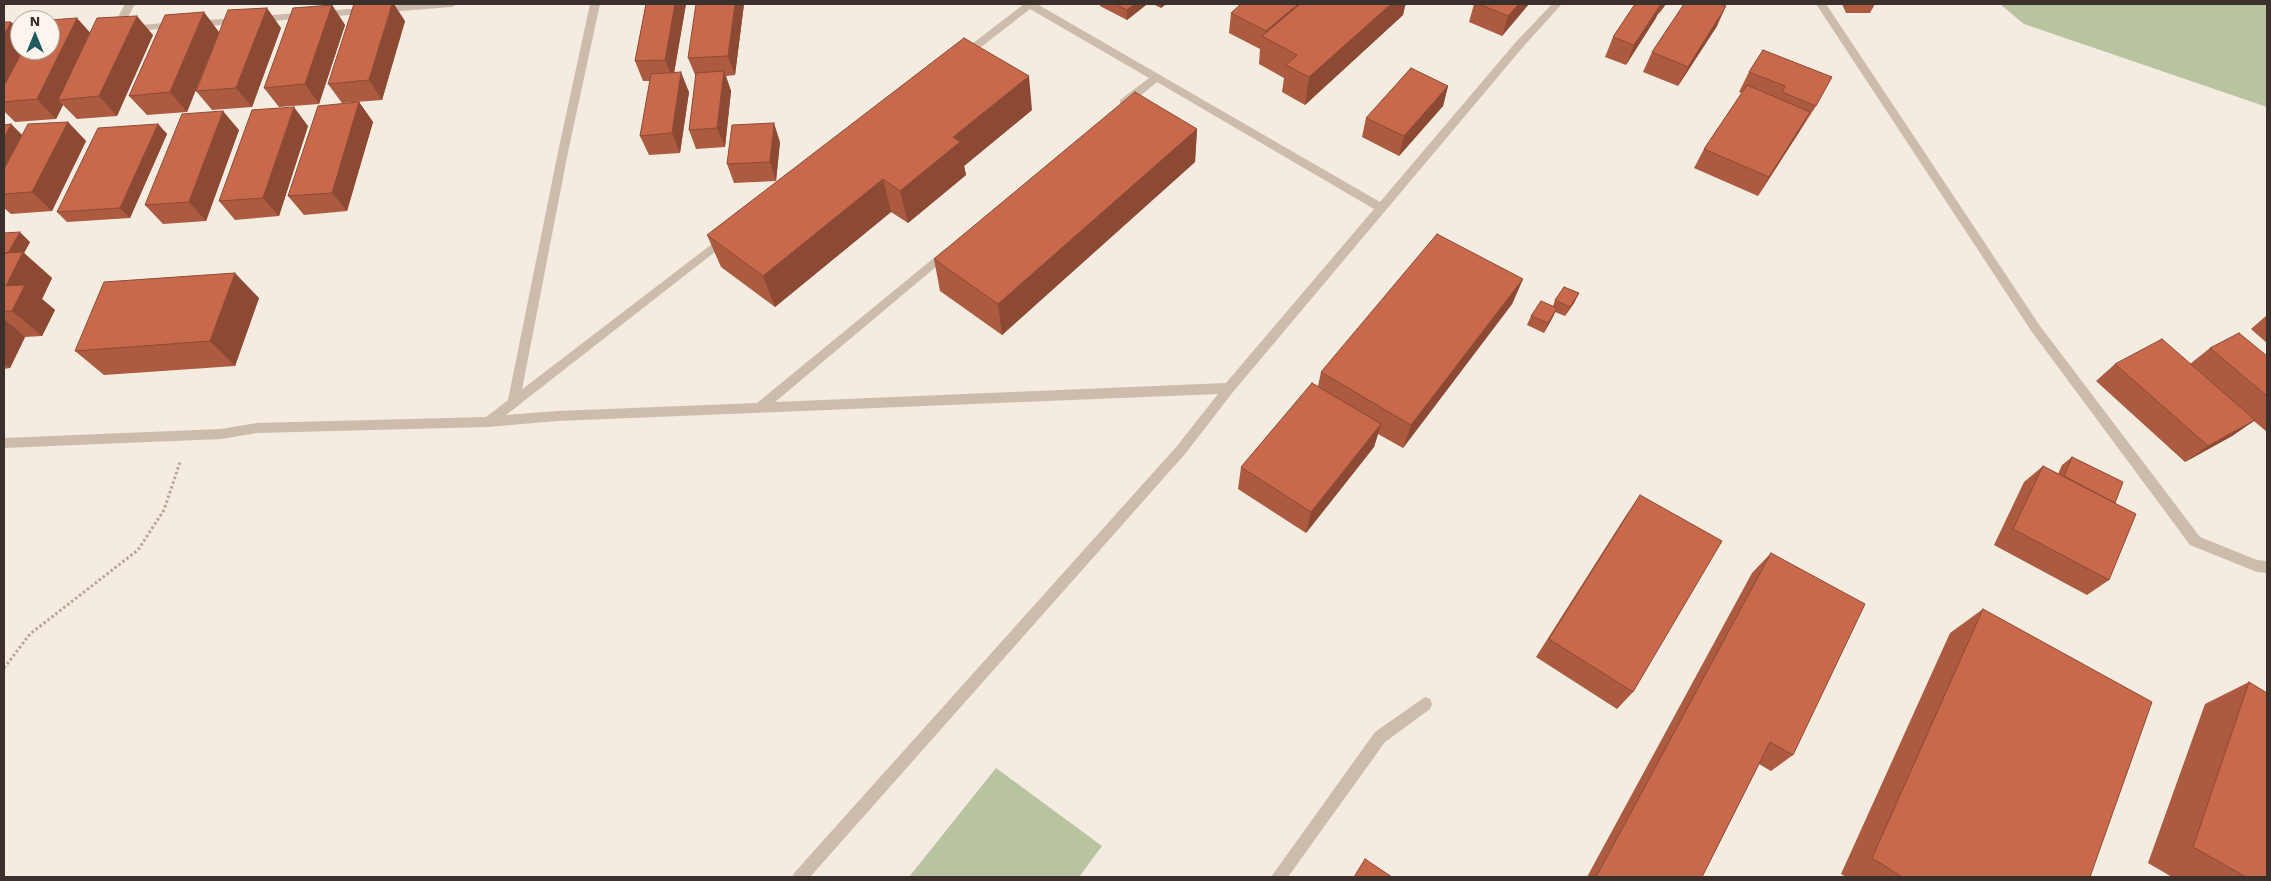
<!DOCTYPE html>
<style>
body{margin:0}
#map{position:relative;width:2271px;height:881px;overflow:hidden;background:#f4ebe1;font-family:"Work Sans",sans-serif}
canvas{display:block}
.frame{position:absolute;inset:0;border:5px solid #3b302b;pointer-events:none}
.north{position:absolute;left:10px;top:10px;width:50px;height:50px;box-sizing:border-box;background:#fbf5ee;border:1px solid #aea6a0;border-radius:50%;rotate:0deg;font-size:14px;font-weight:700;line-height:20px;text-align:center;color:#3b302b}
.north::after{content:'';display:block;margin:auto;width:18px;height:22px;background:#1f5a5e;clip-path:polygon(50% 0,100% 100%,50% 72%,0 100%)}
</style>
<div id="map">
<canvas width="2271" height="881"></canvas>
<div class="frame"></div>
<div class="north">N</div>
</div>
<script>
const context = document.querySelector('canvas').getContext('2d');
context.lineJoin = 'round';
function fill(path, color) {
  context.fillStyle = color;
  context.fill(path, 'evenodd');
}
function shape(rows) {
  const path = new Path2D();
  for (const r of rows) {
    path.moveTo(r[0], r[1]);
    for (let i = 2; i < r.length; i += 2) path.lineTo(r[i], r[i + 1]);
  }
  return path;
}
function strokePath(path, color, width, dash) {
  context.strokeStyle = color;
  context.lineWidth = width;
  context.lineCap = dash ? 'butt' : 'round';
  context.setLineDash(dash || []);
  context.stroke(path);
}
fill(shape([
 [2000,4,2267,4,2267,107,2024,24],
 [996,768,1102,846,1079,877,909,877]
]), '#b8c4a0');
strokePath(shape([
 [4,668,30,634,138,550,164,510,180,462]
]), '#b9a596', 3, [2.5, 2.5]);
fill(shape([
 [125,4,135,4,120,32,112,32,111,30,125,4],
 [413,4,457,4,452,7,195,27,190,24,195,21,413,4],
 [590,4,600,4,568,152,520,400,518,404,514,405,510,404,508,400,558,152,590,4],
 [175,22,179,23,179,27,130,32,125,29,130,26,175,22]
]), '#cdbbac');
fill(shape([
 [1024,4,1037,4,1380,202,1515,43,1552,4,1562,4,1523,47,1233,392,1185,454,810,877,792,877,795,872,1177,446,1218,394,557,421,488,427,257,433,221,439,4,448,4,438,221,429,257,423,486,417,725,234,729,235,731,238,729,241,506,415,557,411,757,403,946,248,952,252,950,255,775,402,1226,383,1374,209,1157,82,1128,106,1120,106,1120,100,1149,78,1030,9,967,58,959,58,959,54,1024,4],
 [1816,4,1826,4,2040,326,2200,537,2257,560,2267,561,2267,573,2257,572,2190,545,2032,332,1816,4],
 [1425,697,1430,699,1432,704,1430,709,1385,742,1288,877,1271,877,1375,732,1425,697]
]), '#cdbbac');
fill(shape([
 [646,4,686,4,674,73,689,92,680,153,649,155,640,136,650,81,643,81,635,61],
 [744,4,735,75,726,76,731,91,725,147,696,149,689,130,696,77,688,58],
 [1100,4,1146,4,1146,5,1127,20,1100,6],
 [1153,4,1166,4,1161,8],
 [1474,4,1529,4,1502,36,1469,22],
 [1635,4,1666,4,1657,15,1626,65,1605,57,1613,37],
 [1684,4,1723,4,1717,26,1678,86,1643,72,1652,52],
 [1842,4,1875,4,1870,13,1846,13],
 [332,5,345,25,319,104,279,107,264,88],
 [1405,6,1403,15,1305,105,1282,92,1284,78,1259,64,1260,49,1229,33,1231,13],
 [405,21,382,100,342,103,328,84],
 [4,22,11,22,20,31,20,50,90,33,153,35,117,116,77,119,63,105,56,119,15,122,4,111],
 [281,28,252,107,212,110,196,91,208,60,187,112,147,115,129,96,219,32],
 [1763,50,1816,106,1758,196,1694,168,1704,149,1742,93,1739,92,1749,72],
 [1448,86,1443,106,1399,156,1362,137,1366,118],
 [359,102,373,122,347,211,304,215,288,196],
 [1032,110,964,166,966,175,908,223,891,212,775,307,721,267,707,235],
 [68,122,86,141,52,211,11,214,4,208,4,125,11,124,22,135],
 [158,124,167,134,130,218,67,222,57,212],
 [308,126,279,216,235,220,219,201],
 [1197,129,1195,162,1002,335,940,291,934,259],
 [239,130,206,221,163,224,145,205],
 [780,142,776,181,734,183,727,164],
 [4,233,30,242,24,253,52,278,42,299,55,310,42,336,25,337,10,368,4,369],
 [1523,279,1512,304,1403,448,1378,434,1374,447,1306,533,1238,489,1241,467,1318,386,1321,372],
 [1579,293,1574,303,1565,316,1555,312,1544,333,1527,325,1531,316,1553,306,1555,300],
 [259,298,235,366,104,375,75,351],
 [2267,315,2267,343,2251,329],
 [2210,348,2267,356,2267,432,2254,421,2232,436,2185,462,2096,381,2115,364,2190,364],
 [2072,457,2115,503,2109,580,2087,595,1994,545,2024,482,2043,466,2058,474,2062,465],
 [1640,495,1633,692,1617,709,1536,657,1625,517],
 [1771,553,1793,755,1771,771,1759,764,1702,877,1587,877,1752,573],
 [1983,609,2090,877,1846,877,1841,874,1950,633],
 [2249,682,2267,877,2172,877,2148,863,2205,704]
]), '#ac5a40');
fill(shape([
 [392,4,394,4,405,21,382,100,369,80],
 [675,4,686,4,673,79,665,60],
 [735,4,744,4,735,75,728,56],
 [1135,4,1146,4,1146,5,1127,20,1127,10],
 [1161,4,1166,4,1161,8],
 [1298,4,1318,4,1265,38,1266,31],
 [1391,4,1408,4,1405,6,1403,15,1305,105,1309,77],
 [1519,4,1529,4,1502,36,1508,16],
 [1661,4,1662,4,1656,18,1626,65,1634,45],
 [1663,4,1666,4,1658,15,1662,5],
 [332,5,345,25,319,104,305,84],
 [1726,6,1717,26,1678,86,1688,67],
 [267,8,281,28,252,107,236,88],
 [204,12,219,32,187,112,170,92],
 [137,16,153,35,117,116,99,96],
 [77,18,95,38,58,100,63,105,56,119,37,99],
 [11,22,20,31,20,50,25,50,4,91,4,35],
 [724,71,731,91,725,147,717,128],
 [681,72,689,92,680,153,672,133],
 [1029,76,1032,110,964,166,966,175,908,223,900,191,953,137],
 [1448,86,1443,106,1399,156,1404,136],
 [359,102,373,122,347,211,332,193],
 [294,107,308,126,279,216,263,198],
 [223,111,239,130,206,221,189,202],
 [1810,112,1799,132,1758,196,1769,177],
 [68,122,86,141,52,211,32,192],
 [774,123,780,142,776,181,770,162],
 [11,124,31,144,4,194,4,138],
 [158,124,167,134,130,218,120,208],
 [1197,129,1195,162,1002,335,998,304],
 [883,179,891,212,775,307,763,276],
 [20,232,30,242,24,253,52,278,42,299,55,310,42,336,12,311,6,286,8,254],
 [235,273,259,298,235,366,210,341],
 [1523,279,1512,304,1403,448,1411,425],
 [1579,293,1574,303,1565,316,1570,307],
 [1557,308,1553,317,1544,333,1548,323],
 [4,319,25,337,10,368,4,364],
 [2255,420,2232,436,2185,462,2208,446],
 [1381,424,1374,447,1306,533,1311,512]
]), '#8c4a34');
const building = shape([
 [354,4,392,4,369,80,328,84,354,4],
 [646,4,675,4,665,60,635,61,646,4],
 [696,4,735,4,728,56,688,58,696,4],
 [1115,4,1135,4,1127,10,1115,4],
 [1241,4,1298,4,1266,31,1231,13,1241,4],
 [1300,4,1391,4,1309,77,1286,65,1297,55,1262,36,1300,4],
 [1479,4,1519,4,1508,16,1479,4],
 [1635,4,1661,4,1634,45,1613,37,1635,4],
 [1684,4,1719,4,1726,6,1688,67,1652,52,1684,4],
 [332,5,305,84,264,88,293,8,332,5],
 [267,8,236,88,196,91,228,10,267,8],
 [204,12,170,92,129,96,165,15,204,12],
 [137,16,99,96,58,100,97,18,137,16],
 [77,18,37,99,4,102,4,86,23,50,50,50,50,20,77,18],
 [4,22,11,22,4,35,4,22],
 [964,38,1029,76,953,137,960,142,900,191,883,179,763,276,707,235,964,38],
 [1763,50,1832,77,1816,106,1782,92,1785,86,1749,72,1763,50],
 [1411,68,1448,86,1404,136,1366,118,1411,68],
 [724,71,717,128,689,130,696,73,724,71],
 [681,72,672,133,640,136,651,74,681,72],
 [1747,85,1810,112,1769,177,1704,149,1747,85],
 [1135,92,1197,129,998,304,934,259,1135,92],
 [359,102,332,193,288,196,318,106,359,102],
 [294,107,263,198,219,201,252,110,294,107],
 [223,111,189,202,145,205,182,114,223,111],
 [68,122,32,192,4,194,4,169,28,124,68,122],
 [774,123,770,162,727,164,732,125,774,123],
 [11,124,4,138,4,125,11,124],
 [158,124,120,208,57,212,98,128,158,124],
 [20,232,8,253,4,253,4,233,20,232],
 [1437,234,1523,279,1411,425,1321,372,1437,234],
 [23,252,6,286,25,285,12,311,4,311,4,253,23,252],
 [235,273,210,341,75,351,104,282,235,273],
 [1564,287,1579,293,1570,307,1555,300,1564,287],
 [1541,301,1557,308,1548,323,1531,316,1541,301],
 [2239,333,2267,356,2267,396,2210,348,2239,333],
 [2162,339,2255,420,2208,446,2115,364,2162,339],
 [1312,383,1381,424,1311,512,1241,467,1312,383],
 [2072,457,2123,482,2115,503,2064,476,2072,457],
 [2043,466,2136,514,2109,580,2013,529,2043,466],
 [1640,495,1722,541,1633,692,1549,639,1640,495],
 [1771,553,1865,604,1793,755,1770,742,1702,877,1596,877,1771,553],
 [1983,609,2152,702,2090,877,1902,877,1872,858,1983,609],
 [2249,682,2267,693,2267,877,2246,877,2193,847,2249,682],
 [1365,859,1392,877,1354,877,1365,859]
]);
fill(building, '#c8694b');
strokePath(building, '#8c4a34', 1);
</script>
